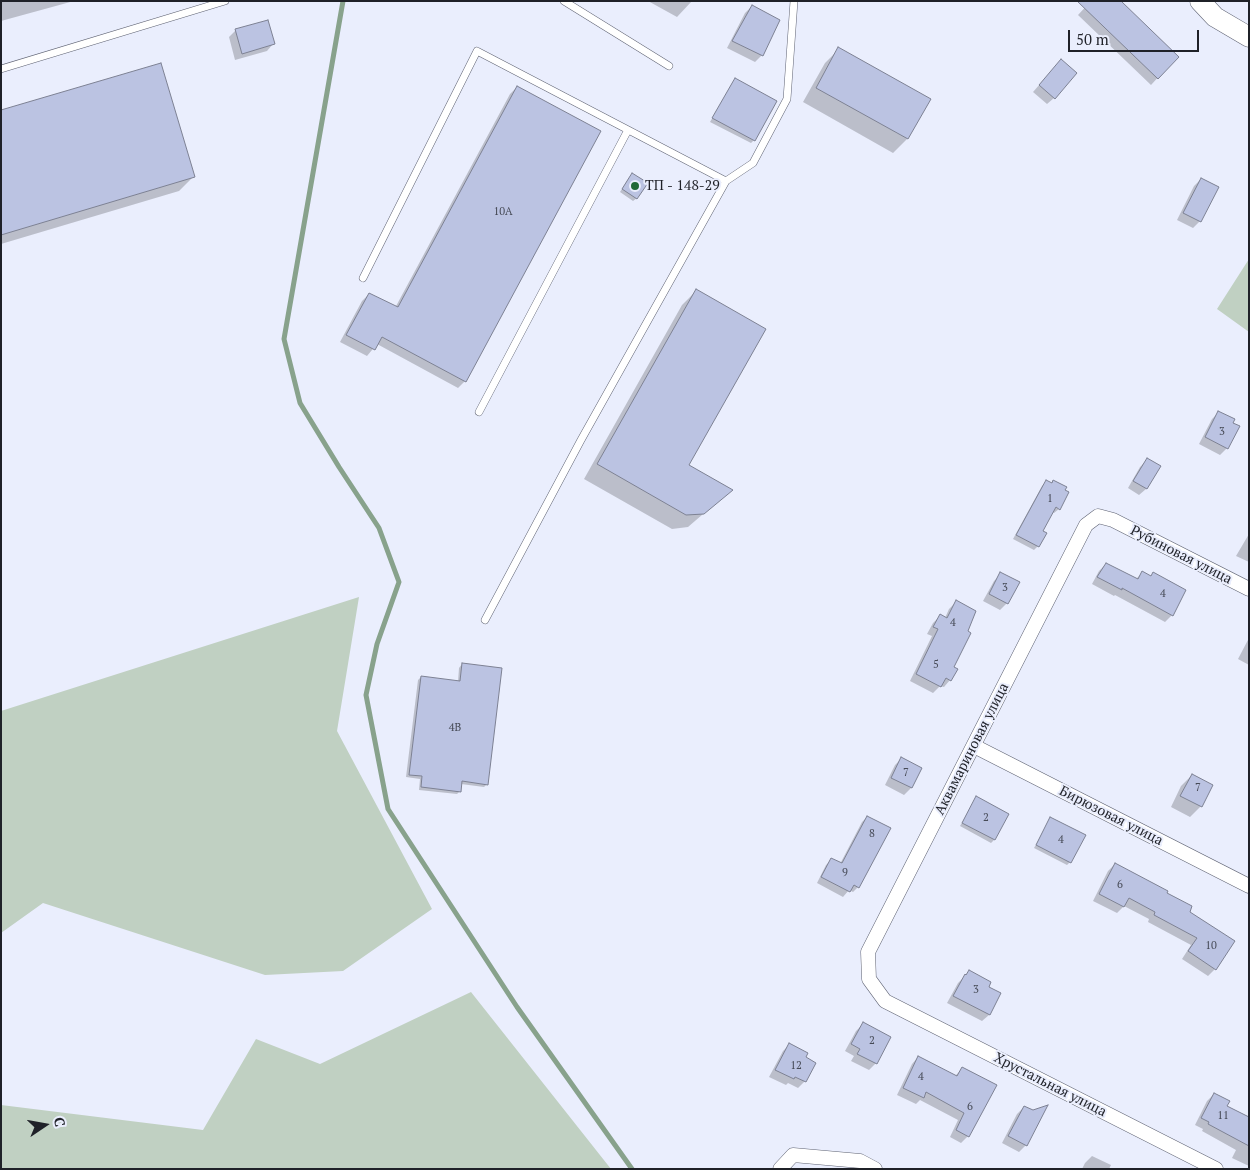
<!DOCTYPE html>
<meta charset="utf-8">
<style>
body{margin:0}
#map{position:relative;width:1250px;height:1170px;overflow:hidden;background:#eaeefd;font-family:"PT Serif",serif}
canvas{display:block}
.frame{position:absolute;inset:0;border:2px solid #1f2128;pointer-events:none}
.north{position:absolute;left:20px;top:1100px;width:50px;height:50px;-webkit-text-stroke:4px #eaeefd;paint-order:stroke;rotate:78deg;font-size:14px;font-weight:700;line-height:20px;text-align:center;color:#1f2128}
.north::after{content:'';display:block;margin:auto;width:18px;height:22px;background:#1f2128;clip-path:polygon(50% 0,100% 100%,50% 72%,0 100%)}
.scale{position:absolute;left:1068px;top:30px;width:131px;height:22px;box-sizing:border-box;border:2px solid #1f2128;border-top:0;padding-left:6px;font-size:15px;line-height:18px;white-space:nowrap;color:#1f2128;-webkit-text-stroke:4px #eaeefd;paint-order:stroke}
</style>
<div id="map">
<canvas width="1250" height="1170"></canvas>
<div class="frame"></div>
<div class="north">С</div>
<div class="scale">50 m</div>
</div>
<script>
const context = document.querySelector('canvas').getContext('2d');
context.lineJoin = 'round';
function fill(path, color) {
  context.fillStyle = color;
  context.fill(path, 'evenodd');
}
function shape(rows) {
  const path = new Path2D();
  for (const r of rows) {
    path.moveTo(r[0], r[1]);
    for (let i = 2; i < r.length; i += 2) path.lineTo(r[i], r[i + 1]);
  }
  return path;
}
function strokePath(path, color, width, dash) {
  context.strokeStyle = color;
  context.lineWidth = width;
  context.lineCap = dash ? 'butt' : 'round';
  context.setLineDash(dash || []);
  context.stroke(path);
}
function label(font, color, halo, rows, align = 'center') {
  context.font = font + ' "PT Serif",serif';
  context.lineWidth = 4;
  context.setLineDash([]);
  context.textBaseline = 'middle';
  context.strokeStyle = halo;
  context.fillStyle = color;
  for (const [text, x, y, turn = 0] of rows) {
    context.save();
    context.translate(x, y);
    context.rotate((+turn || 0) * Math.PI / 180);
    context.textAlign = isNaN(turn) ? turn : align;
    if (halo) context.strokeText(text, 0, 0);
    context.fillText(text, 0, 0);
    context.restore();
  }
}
fill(shape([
 [1249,259,1249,332,1217,309],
 [359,597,337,731,432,909,343,971,265,975,43,903,1,933,1,711],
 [471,992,611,1169,1,1169,1,1105,203,1130,256,1039,320,1064]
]), '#c0d0c2');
fill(shape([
 [1,1,74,1,1,21],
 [648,1,692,1,677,17],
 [1091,1,1177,57,1151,85,1078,15],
 [752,6,762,55,755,62,727,48,745,13],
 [236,30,273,44,267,51,235,60,229,37],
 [839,49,929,99,907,139,893,153,803,102,825,63],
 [1054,68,1054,98,1047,104,1033,92],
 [733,82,754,140,751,143,710,122],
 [517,87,465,381,458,388,377,344,367,356,340,342,362,301,369,294,395,308,510,94],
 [1,111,193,177,179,191,1,244],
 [629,178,637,198,633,201,620,192],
 [1201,179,1200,221,1193,228,1177,220,1194,186],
 [696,291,688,465,731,490,688,527,672,529,584,479,682,305],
 [1219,412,1238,426,1227,448,1220,455,1199,444,1212,419],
 [1147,460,1159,467,1146,489,1139,495,1128,488,1140,467],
 [1053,481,1059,509,1054,513,1052,512,1041,531,1038,546,1034,550,1013,539,1042,486,1046,482,1051,484],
 [1249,534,1249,562,1236,556],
 [1106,564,1136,579,1143,572,1172,615,1165,622,1115,595,1114,596,1092,584,1099,571],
 [1001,574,1007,603,1000,610,983,601,994,581],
 [956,602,950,680,944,687,940,686,933,693,910,681,932,636,927,634,933,623,940,616,945,618,949,609],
 [1249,638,1249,665,1238,659],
 [462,664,487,784,484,787,461,784,460,791,457,794,419,790,420,779,406,777,418,680,421,677,458,682,459,668],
 [902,758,921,768,911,788,904,795,885,785,895,765],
 [1192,775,1211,786,1201,806,1190,817,1171,807,1181,786],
 [976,798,994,840,991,843,960,826],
 [867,817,858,887,853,892,849,890,843,897,817,883,826,865,832,859,840,864,862,822],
 [1050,819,1070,862,1067,865,1034,848],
 [1115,864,1165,894,1188,912,1215,969,1208,976,1182,959,1191,945,1148,922,1149,919,1124,906,1117,913,1093,901,1108,871],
 [969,972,987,987,1000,994,989,1015,982,1021,947,1003,958,983],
 [863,1024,889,1038,876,1063,869,1070,851,1061,854,1056,845,1051,856,1031],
 [790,1044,805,1081,798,1088,788,1083,786,1085,769,1077,783,1051],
 [918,1057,955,1076,962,1069,968,1136,961,1143,950,1137,958,1120,920,1100,916,1104,897,1095,912,1064],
 [1214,1094,1226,1106,1249,1118,1249,1166,1232,1158,1236,1150,1202,1131,1203,1129,1195,1125,1207,1101],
 [1024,1107,1026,1145,1019,1152,1002,1143,1017,1114],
 [1092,1156,1111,1165,1109,1169,1082,1169,1085,1163]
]), '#0003');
strokePath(shape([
 [343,1,284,339,300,403,339,467,379,528,399,582,377,644,366,695,388,809,517,1007,632,1169]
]), '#88a28c', 5);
const building = shape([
 [1077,1,1121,1,1179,57,1158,79,1077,1],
 [752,5,780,20,763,56,732,41,752,5],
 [268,20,275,44,242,54,235,29,268,20],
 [838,47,931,99,908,139,816,88,838,47],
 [1061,59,1077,73,1055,99,1039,85,1061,59],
 [161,63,195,177,1,235,1,110,161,63],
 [735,78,777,101,755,141,712,118,735,78],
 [517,86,601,131,466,382,382,337,375,350,346,335,369,293,398,307,517,86],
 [632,173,648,183,637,199,622,189,632,173],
 [1201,178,1219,187,1201,222,1183,213,1201,178],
 [696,289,766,329,689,465,733,490,704,514,686,515,597,464,696,289],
 [1218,411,1235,419,1233,423,1240,426,1228,449,1205,437,1218,411],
 [1147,458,1161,466,1147,489,1133,481,1147,458],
 [1046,480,1052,483,1053,480,1067,487,1065,490,1069,492,1060,510,1056,507,1043,531,1047,533,1039,547,1016,535,1046,480],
 [1106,563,1138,579,1142,571,1151,576,1153,572,1186,590,1173,616,1122,588,1122,590,1097,577,1106,563],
 [1000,572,1020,582,1008,604,989,594,1000,572],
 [956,600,976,611,968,631,971,633,954,667,958,669,951,681,946,678,941,687,916,674,938,629,933,627,940,614,947,618,956,600],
 [462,663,502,668,488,785,462,781,461,792,421,787,422,776,409,775,421,676,460,681,462,663],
 [901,757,922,768,912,788,891,778,901,757],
 [1192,774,1213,785,1202,807,1180,796,1192,774],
 [976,796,1009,814,995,840,962,823,976,796],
 [867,816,891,828,859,888,854,885,850,892,821,877,831,858,842,863,867,816],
 [1050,817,1086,835,1071,863,1036,845,1050,817],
 [1115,863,1168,891,1167,893,1192,906,1190,912,1235,941,1216,970,1188,951,1197,938,1154,915,1155,912,1129,898,1124,907,1099,894,1115,863],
 [969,970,991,982,989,987,1001,993,990,1015,953,996,965,974,966,975,969,970],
 [863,1022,891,1037,877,1064,857,1054,860,1049,851,1044,863,1022],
 [789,1043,808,1053,806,1057,816,1063,806,1082,795,1077,794,1079,775,1070,789,1043],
 [918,1056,957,1076,962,1067,997,1085,969,1137,956,1130,964,1113,926,1092,924,1098,903,1088,918,1056],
 [1214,1093,1230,1101,1227,1106,1249,1117,1249,1146,1208,1124,1209,1122,1201,1118,1214,1093],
 [1048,1105,1027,1146,1008,1136,1024,1106,1033,1110,1048,1105]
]);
fill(building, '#bbc3e2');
strokePath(building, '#7d8193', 1);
const lane = shape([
 [564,1,669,66],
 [1,69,225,1],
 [363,278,477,51,726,181],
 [479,412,628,130],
 [485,620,581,440,726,181,753,163,787,99,794,1]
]);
const street = shape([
 [974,746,1249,886],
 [780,1169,793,1155,860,1161,875,1169],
 [1216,1169,885,1001,869,979,868,952,1086,525,1098,516,1113,520,1249,589]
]);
const secondary = shape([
 [1200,1,1215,17,1249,37]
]);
strokePath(lane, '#5f6373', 8);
strokePath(street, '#5f6373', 15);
strokePath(secondary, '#5f6373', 21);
strokePath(lane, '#fff', 7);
strokePath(street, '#fff', 14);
strokePath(secondary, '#fff', 20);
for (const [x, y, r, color] of [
 [635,186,5,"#216936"]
]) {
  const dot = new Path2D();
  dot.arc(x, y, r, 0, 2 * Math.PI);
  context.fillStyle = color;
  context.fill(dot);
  strokePath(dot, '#eaeefd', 2);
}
label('11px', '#464a56', null, [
 ["10А",503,212],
 ["3",1222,432],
 ["1",1050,499],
 ["3",1005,588],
 ["4",1163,594],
 ["4",953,623],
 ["5",936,665],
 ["4В",455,728],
 ["7",906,773],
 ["7",1198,788],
 ["2",986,818],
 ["8",872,834],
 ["4",1061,840],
 ["9",845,873],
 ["6",1120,885],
 ["10",1211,946],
 ["3",976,990],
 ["2",872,1041],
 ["12",796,1066],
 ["4",921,1077],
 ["6",970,1107],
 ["11",1223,1116]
]);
label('14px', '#1f2128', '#eaeefd', [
 ["ТП - 148-29",645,186]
], 'left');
label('14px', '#1f2128', '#eaeefd', [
 ["Рубиновая улица",1181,555,27],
 ["Аквамариновая улица",972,749,-63],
 ["Бирюзовая улица",1111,816,27],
 ["Хрустальная улица",1050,1085,27]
]);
</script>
